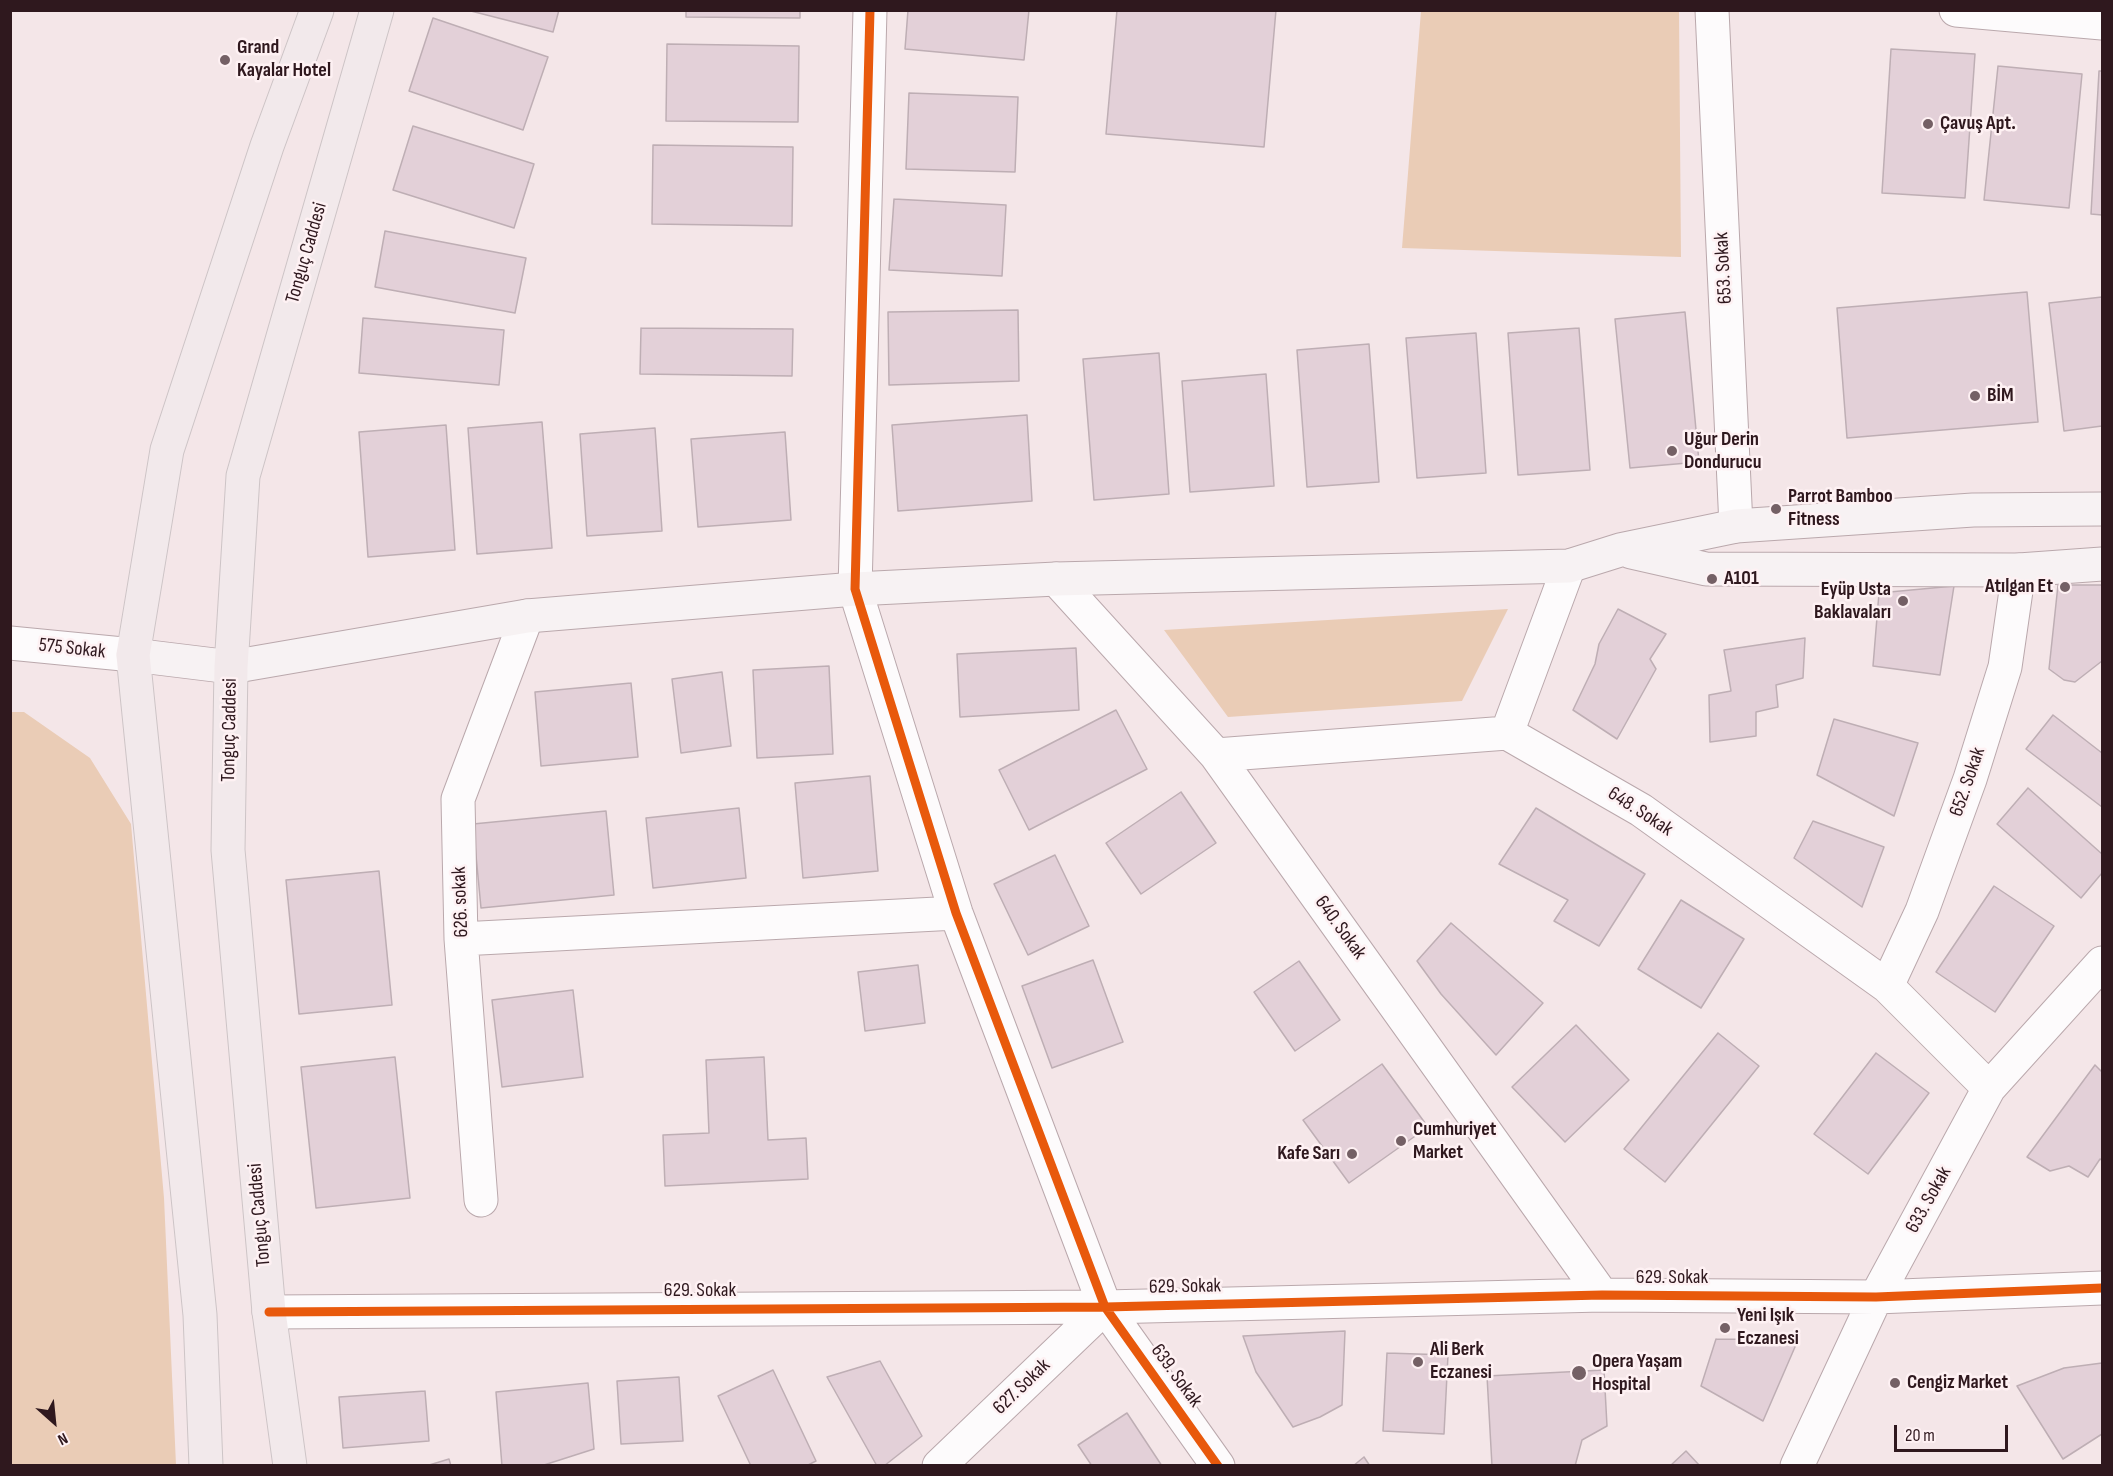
<!DOCTYPE html>
<meta charset="utf-8">
<style>
body{margin:0}
#map{position:relative;width:2113px;height:1476px;overflow:hidden;background:#f4e6e8;font-family:"Sofia Sans Condensed",sans-serif}
canvas{display:block}
.frame{position:absolute;inset:0;border:12px solid #2f181e;pointer-events:none}
.north{position:absolute;left:24px;top:1392px;width:60px;height:60px;-webkit-text-stroke:4px #fef1f3;paint-order:stroke;rotate:153deg;font-size:16px;font-weight:700;line-height:24px;text-align:center;color:#2f181e}
.north::after{content:'';display:block;margin:auto;width:21px;height:27px;background:#2f181e;clip-path:polygon(50% 0,100% 100%,50% 72%,0 100%)}
.scale{position:absolute;left:1894px;top:1425px;width:114px;height:27px;box-sizing:border-box;border:3px solid #2f181e;border-top:0;padding-left:8px;font-size:18px;line-height:21px;white-space:nowrap;color:#2f181e;-webkit-text-stroke:4px #fef1f3;paint-order:stroke}
</style>
<div id="map">
<canvas width="2113" height="1476"></canvas>
<div class="frame"></div>
<div class="north">N</div>
<div class="scale">20 m</div>
</div>
<script>
const context = document.querySelector('canvas').getContext('2d');
context.lineJoin = 'round';
function fill(path, color) {
  context.fillStyle = color;
  context.fill(path, 'evenodd');
}
function shape(rows) {
  const path = new Path2D();
  for (const r of rows) {
    path.moveTo(r[0], r[1]);
    for (let i = 2; i < r.length; i += 2) path.lineTo(r[i], r[i + 1]);
  }
  return path;
}
function strokePath(path, color, width, dash) {
  context.strokeStyle = color;
  context.lineWidth = width;
  context.lineCap = dash ? 'butt' : 'round';
  context.setLineDash(dash || []);
  context.stroke(path);
}
function label(font, color, halo, rows, align = 'center') {
  context.font = font + ' "Sofia Sans Condensed",sans-serif';
  context.lineWidth = 5;
  context.setLineDash([]);
  context.textBaseline = 'middle';
  context.strokeStyle = halo;
  context.fillStyle = color;
  for (const [text, x, y, turn = 0] of rows) {
    context.save();
    context.translate(x, y);
    context.rotate((+turn || 0) * Math.PI / 180);
    context.textAlign = isNaN(turn) ? turn : align;
    if (halo) context.strokeText(text, 0, 0);
    context.fillText(text, 0, 0);
    context.restore();
  }
}
fill(shape([
 [1421,11,1679,11,1681,257,1402,248],
 [1508,609,1462,701,1228,717,1164,630],
 [11,712,24,712,90,758,131,824,164,1198,176,1465,11,1465]
]), '#eaccb6');
const building = shape([
 [467,10,559,10,553,32,467,10],
 [686,10,800,10,800,18,686,17,686,10],
 [908,10,1029,10,1024,60,905,49,908,10],
 [1117,10,1276,10,1264,147,1106,134,1117,10],
 [433,18,548,57,523,130,409,91,433,18],
 [667,44,799,46,798,122,666,121,667,44],
 [1891,49,1975,54,1965,198,1882,193,1891,49],
 [1998,66,2082,74,2069,208,1984,200,1998,66],
 [2099,71,2102,71,2102,215,2091,214,2099,71],
 [909,93,1018,97,1015,172,906,169,909,93],
 [413,126,534,164,514,228,393,190,413,126],
 [653,145,793,147,792,226,652,224,653,145],
 [894,199,1006,205,1002,276,889,270,894,199],
 [385,231,526,258,515,313,375,287,385,231],
 [2027,292,2038,422,1847,438,1837,308,2027,292],
 [2102,297,2102,426,2064,431,2049,303,2102,297],
 [1018,310,1019,381,889,385,888,312,1018,310],
 [1685,312,1699,462,1630,468,1615,319,1685,312],
 [363,318,504,330,499,385,359,373,363,318],
 [641,328,793,329,792,376,640,374,641,328],
 [1579,328,1590,470,1518,475,1508,333,1579,328],
 [1476,333,1486,473,1417,478,1406,338,1476,333],
 [1369,344,1379,482,1307,487,1297,350,1369,344],
 [1159,353,1169,494,1094,500,1083,359,1159,353],
 [1266,374,1274,486,1190,492,1182,381,1266,374],
 [1027,415,1032,501,898,511,892,425,1027,415],
 [542,422,552,548,477,554,468,428,542,422],
 [446,425,455,550,368,557,359,432,446,425],
 [655,428,662,531,587,536,580,434,655,428],
 [785,432,791,520,698,527,691,439,785,432],
 [2058,585,2102,585,2102,661,2075,682,2064,680,2049,669,2058,585],
 [1954,586,1940,675,1873,666,1879,593,1954,586],
 [1618,609,1666,634,1650,659,1656,669,1617,739,1573,710,1595,664,1599,644,1618,609],
 [1805,638,1803,678,1776,685,1778,707,1756,712,1756,736,1710,742,1709,695,1731,691,1724,650,1805,638],
 [1076,648,1079,710,960,717,957,654,1076,648],
 [829,666,833,754,757,758,753,670,829,666],
 [722,672,731,746,681,753,672,679,722,672],
 [631,683,638,757,541,766,535,692,631,683],
 [1116,710,1147,769,1029,830,999,770,1116,710],
 [2053,715,2102,753,2102,807,2026,749,2053,715],
 [1834,719,1918,743,1894,816,1817,775,1834,719],
 [870,776,878,871,803,878,795,783,870,776],
 [2028,788,2102,854,2102,873,2081,898,1997,824,2028,788],
 [1181,792,1216,843,1141,894,1106,843,1181,792],
 [739,808,746,878,653,888,646,818,739,808],
 [1536,808,1645,874,1599,946,1554,921,1568,900,1499,864,1536,808],
 [606,811,614,895,481,908,473,824,606,811],
 [1813,821,1884,847,1862,907,1794,858,1813,821],
 [1055,855,1089,926,1028,955,994,884,1055,855],
 [379,871,392,1005,299,1014,286,880,379,871],
 [1994,886,2054,926,1995,1012,1936,972,1994,886],
 [1681,900,1744,939,1701,1008,1638,969,1681,900],
 [1451,923,1543,1003,1496,1055,1441,994,1417,961,1451,923],
 [1093,960,1123,1042,1052,1068,1022,986,1093,960],
 [1299,961,1340,1020,1295,1051,1254,992,1299,961],
 [918,965,925,1023,865,1031,858,972,918,965],
 [573,990,583,1077,502,1087,492,1000,573,990],
 [1576,1025,1629,1080,1565,1142,1512,1087,1576,1025],
 [1718,1033,1759,1066,1665,1182,1624,1149,1718,1033],
 [1876,1053,1929,1093,1868,1174,1814,1134,1876,1053],
 [395,1057,410,1198,316,1208,301,1067,395,1057],
 [764,1057,768,1140,806,1138,808,1179,665,1186,663,1135,709,1133,706,1060,764,1057],
 [1382,1064,1428,1127,1349,1183,1303,1120,1382,1064],
 [2095,1065,2102,1072,2102,1160,2100,1159,2088,1177,2069,1166,2050,1171,2027,1157,2095,1065],
 [1345,1331,1342,1405,1320,1417,1293,1427,1256,1372,1243,1336,1345,1331],
 [1716,1339,1798,1340,1763,1421,1701,1386,1716,1339],
 [1387,1353,1448,1355,1444,1434,1383,1431,1387,1353],
 [880,1361,922,1436,884,1466,877,1466,827,1377,880,1361],
 [2102,1363,2102,1434,2063,1459,2017,1386,2064,1368,2102,1363],
 [773,1370,816,1461,806,1466,751,1466,718,1396,773,1370],
 [1604,1370,1607,1426,1582,1440,1575,1466,1492,1466,1487,1376,1604,1370],
 [679,1377,683,1441,621,1444,617,1381,679,1377],
 [588,1383,594,1449,544,1465,502,1466,496,1392,588,1383],
 [425,1391,429,1441,343,1448,339,1397,425,1391],
 [1127,1413,1162,1466,1092,1466,1078,1445,1127,1413],
 [1686,1451,1700,1466,1670,1466,1686,1451],
 [1364,1457,1370,1466,1353,1466,1364,1457],
 [449,1459,451,1466,426,1466,449,1459]
]);
fill(building, '#e3d0d8');
strokePath(building, '#beaeb4', 1.5);
const minor = shape([
 [870,10,855,589,956,913,1105,1307,1218,1466],
 [1712,10,1736,526],
 [1956,10,2102,23],
 [1056,579,1216,755,1602,1295],
 [10,643,133,655],
 [1507,733,1569,566],
 [1216,755,1507,733,1641,810,1887,986,1989,1088],
 [461,939,956,913],
 [1887,986,1922,911,1970,779,2005,667,2019,570],
 [481,1200,461,939,458,799,527,616],
 [269,1312,1105,1307,1602,1295,1876,1297,2102,1288],
 [939,1466,1105,1307],
 [1797,1466,1876,1297,1989,1088,2102,963]
]);
const secondary = shape([
 [1631,552,1706,569,2019,570,2102,564],
 [133,655,231,667,527,616,855,589,1056,579,1569,566,1620,550,1736,526,1973,510,2102,509]
]);
const primary = shape([
 [206,1466,200,1315,133,655,167,450,267,146,317,10],
 [290,1466,269,1312,228,850,231,667,243,476,377,10]
]);
strokePath(minor, '#baa8ac', 35);
strokePath(secondary, '#baa8ac', 35);
strokePath(primary, '#cdc4c6', 35);
strokePath(minor, '#fdfbfc', 33);
strokePath(secondary, '#f7f2f3', 33);
strokePath(primary, '#f2e9eb', 33);
strokePath(shape([
 [870,10,855,589,956,913,1105,1307,1218,1466],
 [269,1312,1105,1307,1602,1295,1876,1297,2102,1288]
]), '#e8590c', 9);
for (const [x, y, r, color] of [
 [225,60,6,"#746065"],
 [1928,124,6,"#746065"],
 [1975,396,6,"#746065"],
 [1672,451,6,"#746065"],
 [1776,509,6,"#746065"],
 [1712,579,6,"#746065"],
 [2065,587,6,"#746065"],
 [1903,601,6,"#746065"],
 [1401,1141,6,"#746065"],
 [1352,1154,6,"#746065"],
 [1725,1328,6,"#746065"],
 [1418,1362,6,"#746065"],
 [1579,1373,8,"#746065"],
 [1895,1383,6,"#746065"]
]) {
  const dot = new Path2D();
  dot.arc(x, y, r, 0, 2 * Math.PI);
  context.fillStyle = color;
  context.fill(dot);
  strokePath(dot, '#fef1f3', 2);
}
label('bold 20px', '#2f181e', '#fef1f3', [
 ["Grand",237,48],
 ["Kayalar Hotel",237,71],
 ["Çavuş Apt.",1940,124],
 ["BİM",1987,396],
 ["Uğur Derin",1684,440],
 ["Dondurucu",1684,463],
 ["Parrot Bamboo",1788,497],
 ["Fitness",1788,520],
 ["A101",1724,579],
 ["Atılgan Et",2053,587,"right"],
 ["Eyüp Usta",1891,590,"right"],
 ["Baklavaları",1891,613,"right"],
 ["Cumhuriyet",1413,1130],
 ["Market",1413,1153],
 ["Kafe Sarı",1340,1154,"right"],
 ["Yeni Işık",1737,1316],
 ["Eczanesi",1737,1339],
 ["Ali Berk",1430,1350],
 ["Eczanesi",1430,1373],
 ["Opera Yaşam",1592,1362],
 ["Hospital",1592,1385],
 ["Cengiz Market",1907,1383]
], 'left');
label('20px', '#2f181e', '#fef1f3', [
 ["Tonguç Caddesi",307,253,-74],
 ["653. Sokak",1724,268,-93],
 ["575 Sokak",72,649,6],
 ["Tonguç Caddesi",230,730,-89],
 ["652. Sokak",1968,782,-71],
 ["648. Sokak",1640,812,33],
 ["626. sokak",461,902,-92],
 ["640. Sokak",1340,928,54],
 ["633. Sokak",1929,1200,-61],
 ["Tonguç Caddesi",260,1215,-95],
 ["629. Sokak",1672,1278],
 ["629. Sokak",1185,1287,-1],
 ["629. Sokak",700,1291],
 ["639. Sokak",1176,1376,54],
 ["627. Sokak",1022,1387,-44]
]);
</script>
